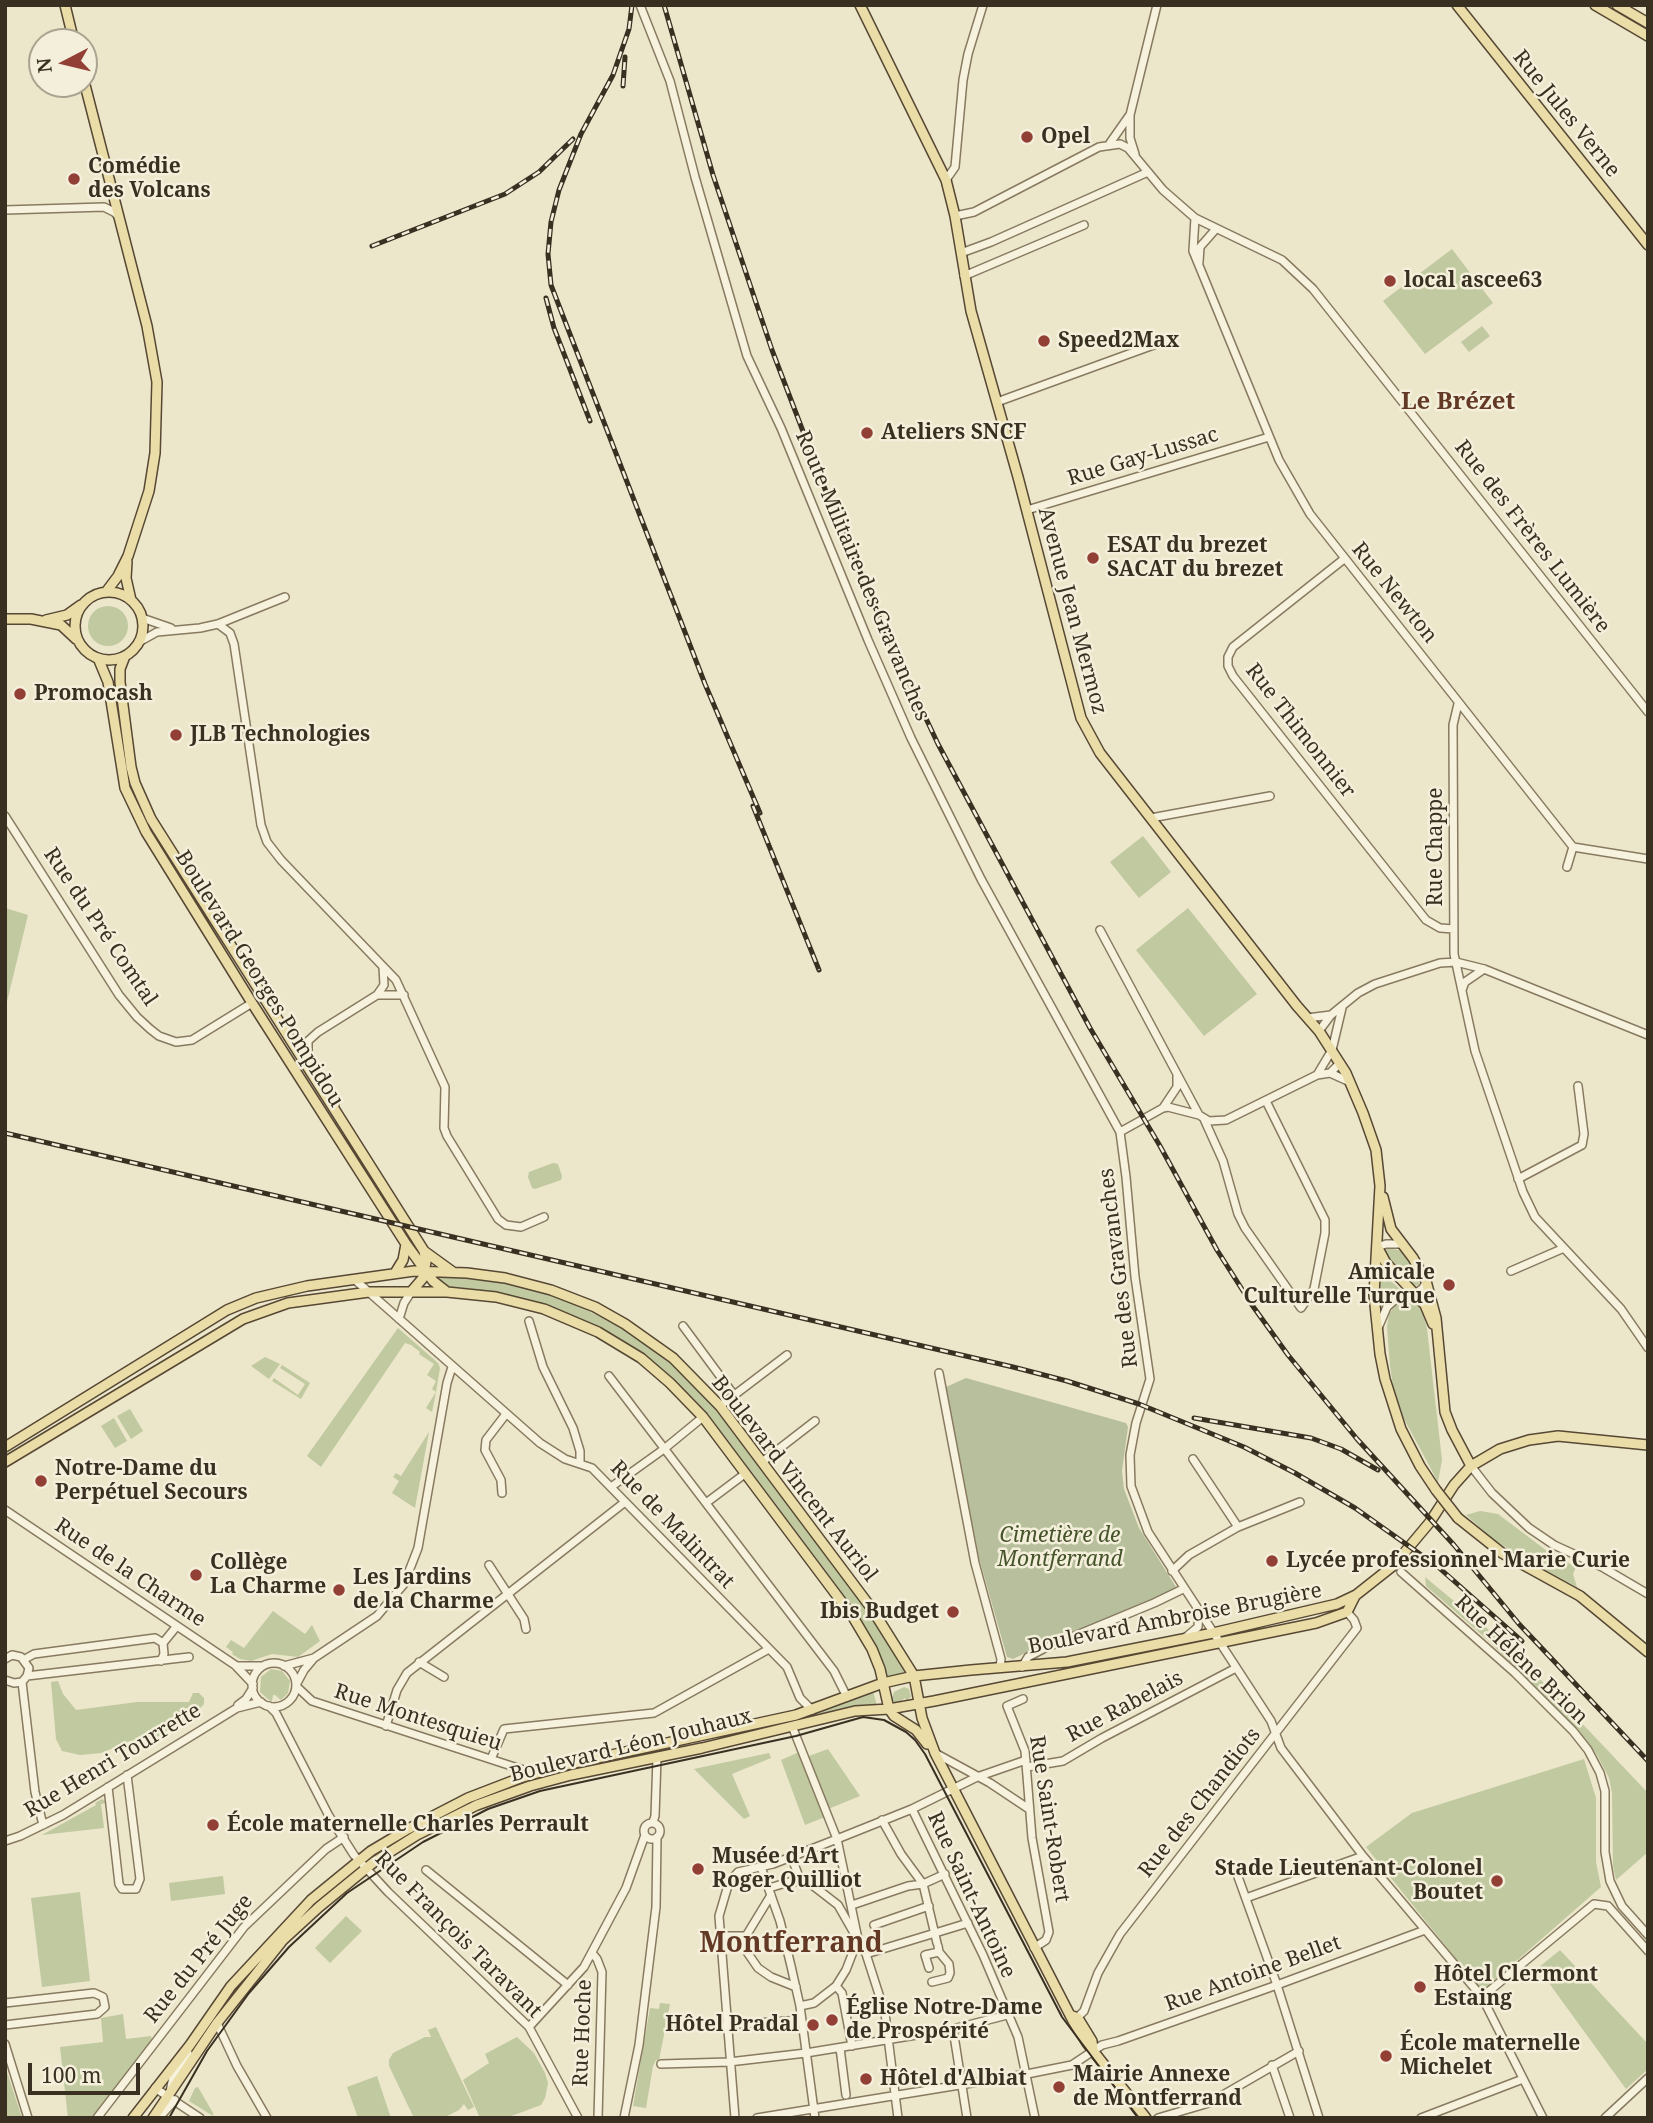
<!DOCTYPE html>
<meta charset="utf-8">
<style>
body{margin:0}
#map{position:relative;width:1653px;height:2123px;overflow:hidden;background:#ece6cb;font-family:"Noto Serif",serif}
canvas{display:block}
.frame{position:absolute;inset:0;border:7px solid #393022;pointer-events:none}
.north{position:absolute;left:28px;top:28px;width:70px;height:70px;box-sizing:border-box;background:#f4efda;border:2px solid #a9a390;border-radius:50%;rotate:263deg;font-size:19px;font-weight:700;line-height:28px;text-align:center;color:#393022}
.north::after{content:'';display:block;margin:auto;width:24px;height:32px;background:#923f35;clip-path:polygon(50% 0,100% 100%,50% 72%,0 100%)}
.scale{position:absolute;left:28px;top:2063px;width:112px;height:32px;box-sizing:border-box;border:4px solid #393022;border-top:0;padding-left:9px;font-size:21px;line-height:24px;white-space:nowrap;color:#393022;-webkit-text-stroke:5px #f4efda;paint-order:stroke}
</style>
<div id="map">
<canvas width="1653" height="2123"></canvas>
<div class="frame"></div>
<div class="north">N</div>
<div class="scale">100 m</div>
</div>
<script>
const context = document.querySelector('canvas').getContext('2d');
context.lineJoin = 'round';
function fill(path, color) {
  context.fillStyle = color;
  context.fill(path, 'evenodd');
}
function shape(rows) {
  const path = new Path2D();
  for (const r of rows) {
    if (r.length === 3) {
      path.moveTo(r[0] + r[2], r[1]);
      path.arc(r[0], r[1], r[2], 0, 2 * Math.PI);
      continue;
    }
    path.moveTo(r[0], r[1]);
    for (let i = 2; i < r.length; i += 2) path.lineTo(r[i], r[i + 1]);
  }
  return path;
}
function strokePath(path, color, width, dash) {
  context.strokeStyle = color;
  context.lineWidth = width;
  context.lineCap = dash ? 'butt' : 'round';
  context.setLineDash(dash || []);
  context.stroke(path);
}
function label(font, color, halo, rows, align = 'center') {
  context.font = font + ' "Noto Serif",serif';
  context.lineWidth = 5;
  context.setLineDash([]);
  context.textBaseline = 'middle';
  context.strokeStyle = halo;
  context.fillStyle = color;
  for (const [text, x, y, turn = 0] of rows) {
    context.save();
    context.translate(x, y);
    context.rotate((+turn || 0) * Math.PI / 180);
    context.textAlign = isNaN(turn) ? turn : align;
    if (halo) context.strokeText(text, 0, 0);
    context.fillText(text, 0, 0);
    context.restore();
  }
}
fill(shape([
 [1452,249,1493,303,1425,354,1383,301],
 [1482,326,1490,336,1469,352,1461,342],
 [108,626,20],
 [1143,836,1171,872,1139,898,1110,862],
 [5,908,28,915,5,1010],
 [1188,908,1257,994,1204,1036,1136,950],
 [553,1163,558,1164,562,1176,561,1180,535,1189,532,1188,528,1177,529,1172],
 [1389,1248,1402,1251,1419,1277,1419,1285,1412,1286,1388,1260,1383,1251],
 [1381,1263,1383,1269,1391,1281,1403,1292,1390,1298,1380,1310],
 [440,1275,469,1277,522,1286,568,1301,623,1328,665,1357,683,1373,721,1413,865,1607,904,1669,904,1674,886,1679,877,1650,844,1597,709,1418,675,1381,625,1342,579,1318,547,1305,520,1298,449,1287,438,1280],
 [1409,1301,1418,1306,1423,1312,1427,1329,1442,1460,1438,1482,1403,1417,1393,1386,1390,1366,1387,1327,1389,1314,1395,1306],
 [398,1328,438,1363,440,1368,436,1392,432,1412,426,1408,436,1392,432,1389,436,1381,427,1375,434,1364,419,1354,420,1352,411,1345,405,1343,321,1467,307,1456],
 [265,1357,280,1364,269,1379,251,1366],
 [282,1365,310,1383,301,1399,272,1381,274,1378,298,1395,305,1384,280,1368],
 [130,1409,143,1431,131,1439,117,1416],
 [114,1418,127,1441,115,1448,101,1426],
 [429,1432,415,1508,392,1493,399,1481,393,1477,396,1473,401,1476],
 [1480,1511,1498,1514,1551,1554,1576,1567,1573,1574,1577,1587,1517,1555,1492,1538,1466,1515],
 [1425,1577,1501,1640,1538,1677,1648,1793,1648,1852,1616,1880,1613,1866,1612,1793,1609,1778,1597,1755,1586,1740,1490,1642,1426,1586],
 [273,1611,305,1634,312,1625,320,1641,298,1657,272,1654,251,1661,240,1659,232,1654,233,1652,226,1647,231,1640,244,1648],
 [271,1669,282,1671,290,1681,288,1693,281,1700,275,1695,273,1695,272,1701,269,1700,260,1692,261,1677],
 [58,1681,63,1694,76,1710,137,1702,189,1702,193,1693,199,1693,204,1698,204,1704,194,1715,158,1736,135,1744,130,1741,101,1753,80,1755,62,1751,56,1739,51,1682],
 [904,1687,909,1689,911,1697,906,1701,905,1698,898,1703,894,1702,892,1698,894,1692],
 [873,1691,877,1706,843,1709,788,1724,788,1721],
 [828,1749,860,1796,828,1809,809,1756],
 [799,1752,825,1817,805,1825,781,1760],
 [769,1753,771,1758,732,1774,750,1816,744,1819,694,1769],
 [1584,1759,1596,1798,1596,1862,1601,1887,1482,1991,1366,1847,1412,1813],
 [102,1799,107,1803,101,1804,104,1828,42,1835,96,1805,95,1803],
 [223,1876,225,1894,171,1901,169,1883],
 [80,1892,90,1981,42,1987,31,1898],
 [346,1916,362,1931,330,1963,315,1948],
 [1560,1950,1648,2044,1648,2069,1626,2089,1538,1968],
 [660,2003,670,2004,659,2060,656,2060,653,2066,646,2108,633,2106,650,2008,659,2009],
 [123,2014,126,2039,151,2036,153,2044,97,2118,68,2118,60,2047,103,2042,101,2018],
 [436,2027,474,2107,468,2110,464,2104,459,2110,443,2118,414,2118,389,2066,389,2060,393,2053,425,2037,431,2037,428,2030],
 [517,2037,534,2053,545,2073,548,2083,545,2098,541,2105,506,2118,480,2118,463,2080,489,2063,485,2054],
 [5,2066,22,2118,5,2118],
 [377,2076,391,2118,358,2118,347,2087],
 [198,2087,213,2113,213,2116,189,2101,195,2088]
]), '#c0c99f');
fill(shape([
 [966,1378,1126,1423,1128,1427,1122,1471,1124,1489,1139,1528,1176,1587,1154,1600,1042,1645,1013,1659,1007,1657,979,1558,946,1387]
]), '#b7bf9d');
const minor = shape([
 [640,5,670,81,695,177,747,356,781,428,868,640,911,738,981,879,1120,1132],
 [1110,143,1129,116],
 [1135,154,1130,138,1130,115,1157,5],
 [946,180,955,167,963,80,968,54,983,5],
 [5,210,104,207,114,212,119,217],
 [955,216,974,212,1099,147,1120,144,1128,148,1163,190,1195,218,1282,260,1313,289,1648,712],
 [1195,218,1193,251,1279,460,1310,514,1573,847,1648,859],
 [961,253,991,242,1148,172],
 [1199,262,1200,247,1215,230],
 [964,276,1084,225],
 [997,402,1170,339],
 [1027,510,1269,437],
 [1344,559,1233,647,1228,657,1228,666,1233,676,1426,920,1440,928,1454,929],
 [142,618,171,628],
 [218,624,230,633,234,644,261,825,267,842,281,860,396,980,445,1087,444,1128,447,1136,498,1219,506,1225,521,1227,544,1217],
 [139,642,157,632,200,628,218,624,285,597],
 [1458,704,1453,725,1454,954,1475,1051,1523,1192,1535,1217,1621,1309,1648,1348],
 [5,816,119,995,137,1017,150,1029,159,1036,176,1042,192,1040,252,1003],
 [1151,818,1270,796],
 [1567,867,1573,847],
 [1100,930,1199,1115],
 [1462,990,1465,982,1484,969],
 [377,995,384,985,383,967],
 [1307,1018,1331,1015],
 [1319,1031,1331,1015,1358,993,1375,984,1440,963,1456,962,1484,969,1648,1035],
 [1340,1063,1330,1073,1317,1075,1226,1120,1209,1121,1199,1115,1168,1107,1163,1108,1120,1132,1126,1177,1135,1277,1150,1379,1136,1423,1130,1455,1131,1486,1148,1532,1271,1721,1281,1748,1363,1856,1482,1997,1543,2118],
 [1330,1073,1350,1082],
 [1317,1075,1332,1050,1342,1008],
 [335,1105,308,1057,308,1041,318,1032,377,995,404,995],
 [1163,1108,1177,1087,1177,1076],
 [1204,1119,1223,1161,1238,1214,1245,1228,1301,1308,1314,1289,1325,1233,1325,1220,1266,1101],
 [1518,1179,1582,1145,1584,1134,1578,1086],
 [1377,1247,1386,1244,1402,1244],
 [1511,1271,1564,1248],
 [354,1279,540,1443,565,1459,592,1468,787,1667,800,1698,812,1710],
 [399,1319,404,1303,411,1292],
 [529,1321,543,1367,573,1428,580,1451,580,1462],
 [683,1326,734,1395],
 [1378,1328,1387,1307,1396,1299,1415,1294,1423,1288,1426,1282],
 [939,1373,975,1563,1001,1659,1000,1668],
 [609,1376,834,1671,847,1697],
 [720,1406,787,1355],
 [1193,1459,1238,1527],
 [762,1462,815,1421],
 [1471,1466,1492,1493,1529,1528,1554,1545,1602,1567,1648,1594],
 [611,1487,664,1449,703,1417],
 [502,1493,501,1480,485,1450,486,1440,506,1414],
 [706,1503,742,1476],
 [5,1510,235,1665,253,1684],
 [489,1565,524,1619,526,1629],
 [1172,1571,1189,1555,1238,1527,1300,1502],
 [1401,1572,1515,1673,1573,1731,1588,1750,1600,1773,1605,1791,1605,1852,1610,1881,1622,1906,1648,1935],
 [1186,1637,1198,1627,1199,1613],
 [163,1643,176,1627],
 [5,1659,12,1655,21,1657,29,1668,27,1676,22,1682,14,1683,5,1680],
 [25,1659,34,1654,155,1638,163,1643,164,1654,161,1661],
 [419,1662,444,1677],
 [274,1685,22],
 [236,1666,262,1666],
 [284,1666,314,1658,377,1616,404,1584,418,1548,447,1383,452,1367],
 [1022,1667,1028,1657,1043,1649,1154,1603,1183,1589],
 [27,1676,189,1657],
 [22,1682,35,1792,43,1825],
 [296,1685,304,1670,314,1658],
 [296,1686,312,1701,533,1773],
 [1023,1699,1007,1706,1025,1751,1032,1838,1049,1932,1046,1940,1034,1948],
 [238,1705,246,1699,253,1688],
 [269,1706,276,1713,329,1816,354,1855,388,1892,529,2027,578,2118],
 [386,1726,397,1690,407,1673,625,1502],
 [792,1726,837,1839,858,1939],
 [935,1753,990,1783,1029,1809],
 [491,1759,504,1729,654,1713,769,1649],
 [1027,1767,1063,1761,1102,1738,1236,1668],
 [108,1787,119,1884,122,1889,136,1889,140,1879,127,1775],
 [912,1809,983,1955,1018,2037,1035,2118],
 [882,1820,901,1854,923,1884,937,1943],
 [653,1822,655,1816,657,1758],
 [652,1831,8],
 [5,1841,20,1836,63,1815,237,1708,261,1702],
 [791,1856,801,1882],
 [761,1867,780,1921,791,1966,800,2006,815,2118],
 [426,1870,568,1985],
 [1237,1874,1277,1985,1319,2118],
 [769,1888,789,1882,807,1881,838,1905,866,1954,884,2010],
 [771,1895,746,1936,747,1952,758,1968,771,1977,796,1987],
 [1246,1898,1363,1856],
 [852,1905,908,1886,923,1884,945,1874],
 [874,1925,929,1906],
 [720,1936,746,1936],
 [592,1953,597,1959,602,1972,598,2118],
 [866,1954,968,1923],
 [929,1968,925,1955,939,1952],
 [932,1982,948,1978,950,1973,949,1964,939,1952,938,1946],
 [836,1986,842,1993,852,2046],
 [1482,1997,1594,1904,1608,1906,1648,1951],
 [5,2003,94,1993,103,1997,105,2007,97,2014,5,2025],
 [800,2006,814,2003,836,1986,846,1970,858,1939],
 [885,2013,898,2118],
 [1076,2019,1084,2011,1098,1973,1120,1934,1357,1628,1354,1620,1347,1612],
 [217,2023,237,2066,267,2118],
 [726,2025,802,2020],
 [529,2027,584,1967,626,1888,645,1835],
 [953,2029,967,2118],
 [5,2044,28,2118],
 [840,2048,846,2095],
 [661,2064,729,2062,806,2053,953,2029,1007,2015],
 [1272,2065,1290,2118],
 [155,2088,200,2118],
 [170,2092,173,2077,188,2053],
 [97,2118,244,1927,326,1849,344,1837],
 [159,2118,175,2100],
 [624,2118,639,2045,656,1907,657,1837],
 [735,2118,719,1916,729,1882,738,1872,773,1864,837,1839,912,1809,977,1777,1026,1760],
 [757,2118,1027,2074,1072,2065,1102,2045,1118,2041,1277,1985,1425,1930],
 [1158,2118,1209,2103,1299,2051],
 [1421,2118,1523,2079],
 [1605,2118,1648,2078]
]);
const major = shape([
 [65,5,74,42],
 [860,5,946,180,955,216,971,311,1018,477,1081,718,1100,753,1297,1006,1319,1031,1346,1073,1363,1113,1376,1150,1380,1186,1374,1295,1380,1354,1385,1379,1401,1429,1420,1466,1436,1490],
 [1457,5,1648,245],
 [1595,5,1648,36],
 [1617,5,1648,23],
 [84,81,147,326,157,382,155,453,149,491,128,556,118,576,106,592],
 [127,562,126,578,131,600],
 [109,626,34],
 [5,619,31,619,61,625,76,639],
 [46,620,67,615,81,605],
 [125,656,120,669,120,682,131,767,135,783,151,819,424,1251,453,1272],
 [98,658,108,682,125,788,146,832,252,1003,406,1244,433,1281,447,1292],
 [1383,1197,1391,1229,1413,1258,1426,1281,1436,1318,1445,1412,1452,1430,1471,1466],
 [1378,1248,1386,1263,1425,1305,1433,1324],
 [395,1273,403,1260,406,1244],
 [411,1292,423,1278,426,1262,424,1251],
 [5,1447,227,1310,256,1298,307,1286,414,1271,467,1273,505,1278,551,1290,595,1307,625,1324,673,1358,720,1406,872,1609,914,1676,922,1718,935,1753,1073,2021,1087,2043,1146,2118],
 [5,1462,243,1319,288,1303,369,1292,447,1292,496,1297,544,1309,598,1332,641,1358,670,1383,703,1417,853,1617,872,1649,880,1669,889,1709,894,1716,916,1730,927,1744],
 [1458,1518,1502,1553,1580,1596,1648,1652],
 [1070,2015,1078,2018,1092,2041,1093,2049],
 [133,2118,190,2045,231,1986,311,1900,371,1851,408,1829,468,1798,520,1778,565,1765,796,1715,883,1683,914,1676,971,1670,1067,1662,1213,1633,1337,1604,1356,1595,1394,1565,1430,1522,1454,1485,1471,1466,1500,1449,1529,1440,1558,1436,1648,1445],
 [153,2118,217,2023,283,1940,319,1907,374,1862,417,1835,477,1805,530,1786,571,1775,702,1748,855,1711,889,1709,934,1701,1316,1623,1347,1612,1355,1596]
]);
strokePath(minor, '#877a60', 10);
strokePath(major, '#564834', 12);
strokePath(minor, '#f7f2de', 7);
strokePath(major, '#ebdda7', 9);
strokePath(shape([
 [169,2118,207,2051,249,1993,289,1947,347,1893,423,1842,488,1809,540,1791,796,1736,863,1717,884,1720,906,1732,915,1740,925,1754,1062,2017,1138,2118]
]), '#393022', 2);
const rail = shape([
 [632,5,629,29,613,75,581,134,559,190,551,222,548,254,551,285,705,684,760,813],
 [664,5,713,175,772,350,828,497,891,644,938,744,1090,1028,1160,1146,1217,1250,1252,1305,1288,1355,1357,1439,1454,1545,1519,1624,1648,1761],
 [623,86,625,57],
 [372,246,505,194,539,172,573,139],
 [546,298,554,328,590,421],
 [753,806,819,970],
 [5,1133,1013,1367,1067,1381,1139,1404,1244,1447,1295,1473,1355,1508,1437,1566,1522,1641],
 [1194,1418,1311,1438,1341,1449,1378,1470]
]);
strokePath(rail, '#393022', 5);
strokePath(rail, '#f4efda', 2.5, [8]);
const majorBridge = shape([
 [1436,1490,1458,1518]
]);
strokePath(majorBridge, '#564834', 12, []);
strokePath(majorBridge, '#ebdda7', 9);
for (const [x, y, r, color] of [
 [1027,137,7,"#923f35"],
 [74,179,7,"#923f35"],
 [1390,281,7,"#923f35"],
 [1044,341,7,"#923f35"],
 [867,433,7,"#923f35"],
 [1093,558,7,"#923f35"],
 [20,694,7,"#923f35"],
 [176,735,7,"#923f35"],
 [1449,1285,7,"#923f35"],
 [41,1481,7,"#923f35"],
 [1272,1561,7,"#923f35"],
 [196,1575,7,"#923f35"],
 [339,1590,7,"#923f35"],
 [953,1612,7,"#923f35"],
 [213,1825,7,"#923f35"],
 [698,1869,7,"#923f35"],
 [1497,1881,7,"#923f35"],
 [1420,1987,7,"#923f35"],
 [832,2020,7,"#923f35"],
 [813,2025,7,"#923f35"],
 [1386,2056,7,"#923f35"],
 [866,2079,7,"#923f35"],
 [1059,2087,7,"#923f35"]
]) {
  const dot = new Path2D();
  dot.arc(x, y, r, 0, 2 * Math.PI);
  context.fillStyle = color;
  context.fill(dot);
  strokePath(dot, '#f4efda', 2.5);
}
label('21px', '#393022', '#f4efda', [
 ["Rue Jules Verne",1566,114,51],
 ["Rue Gay-Lussac",1143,457,-17],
 ["Rue des Frères Lumière",1532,537,52],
 ["Route Militaire des Gravanches",862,576,67],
 ["Rue Newton",1394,593,51],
 ["Avenue Jean Mermoz",1072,611,75],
 ["Rue Thimonnier",1300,731,52],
 ["Rue Chappe",1436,847,-90],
 ["Rue du Pré Comtal",100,927,56],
 ["Boulevard Georges Pompidou",259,979,58],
 ["Rue des Gravanches",1119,1268,-97],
 ["Boulevard Vincent Auriol",794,1479,52],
 ["Rue de Malintrat",672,1525,46],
 ["Rue de la Charme",130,1573,34],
 ["Boulevard Ambroise Brugière",1175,1619,-11],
 ["Rue Hélène Brion",1521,1660,44],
 ["Rue Rabelais",1125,1707,-28],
 ["Rue Montesquieu",418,1718,18],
 ["Boulevard Léon Jouhaux",631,1746,-14],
 ["Rue Henri Tourrette",113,1761,-31],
 ["Rue des Chandiots",1200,1803,-52],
 ["Rue Saint-Robert",1049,1819,81],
 ["Rue Saint-Antoine",971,1895,65],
 ["Rue François Taravant",458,1935,45],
 ["Rue du Pré Juge",199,1959,-51],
 ["Rue Antoine Bellet",1253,1974,-20],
 ["Rue Hoche",583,2033,-88]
]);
label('bold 21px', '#393022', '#f4efda', [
 ["Opel",1041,137],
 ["Comédie",88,167],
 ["des Volcans",88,191],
 ["local ascee63",1404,281],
 ["Speed2Max",1058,341],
 ["Ateliers SNCF",881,433],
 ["ESAT du brezet",1107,546],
 ["SACAT du brezet",1107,570],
 ["Promocash",34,694],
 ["JLB Technologies",190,735],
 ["Amicale",1435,1273,"right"],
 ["Culturelle Turque",1435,1297,"right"],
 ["Notre-Dame du",55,1469],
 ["Perpétuel Secours",55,1493],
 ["Lycée professionnel Marie Curie",1286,1561],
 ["Collège",210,1563],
 ["La Charme",210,1587],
 ["Les Jardins",353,1578],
 ["de la Charme",353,1602],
 ["Ibis Budget",939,1612,"right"],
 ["École maternelle Charles Perrault",227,1825],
 ["Musée d'Art",712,1857],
 ["Roger Quilliot",712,1881],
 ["Stade Lieutenant-Colonel",1483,1869,"right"],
 ["Boutet",1483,1893,"right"],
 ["Hôtel Clermont",1434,1975],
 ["Estaing",1434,1999],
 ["Église Notre-Dame",846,2008],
 ["de Prospérité",846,2032],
 ["Hôtel Pradal",799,2025,"right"],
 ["École maternelle",1400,2044],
 ["Michelet",1400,2068],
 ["Mairie Annexe",1073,2075],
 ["de Montferrand",1073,2099],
 ["Hôtel d'Albiat",880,2079]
], 'left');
label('italic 21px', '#45542b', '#f4efda', [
 ["Cimetière de",1060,1536],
 ["Montferrand",1060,1560]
]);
label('bold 24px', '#633925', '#f4efda', [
 ["Le Brézet",1458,402]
]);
label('bold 28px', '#633925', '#f4efda', [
 ["Montferrand",791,1944]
]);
</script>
